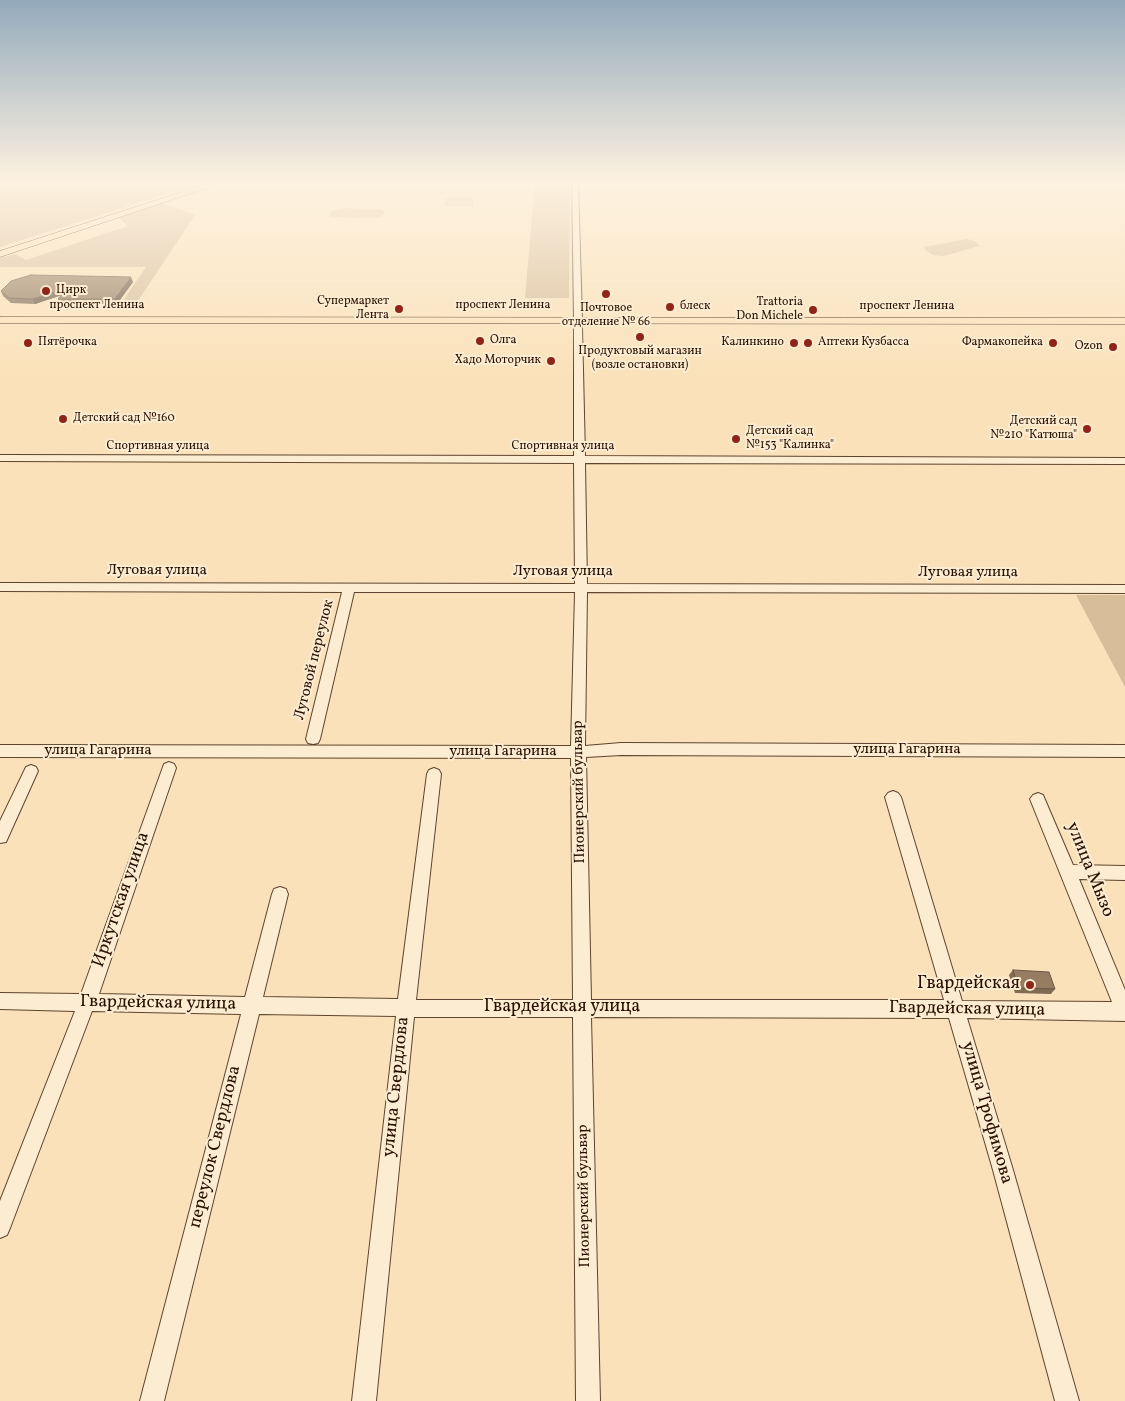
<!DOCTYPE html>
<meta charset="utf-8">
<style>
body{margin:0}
canvas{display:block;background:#fae1b9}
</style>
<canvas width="1125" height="1401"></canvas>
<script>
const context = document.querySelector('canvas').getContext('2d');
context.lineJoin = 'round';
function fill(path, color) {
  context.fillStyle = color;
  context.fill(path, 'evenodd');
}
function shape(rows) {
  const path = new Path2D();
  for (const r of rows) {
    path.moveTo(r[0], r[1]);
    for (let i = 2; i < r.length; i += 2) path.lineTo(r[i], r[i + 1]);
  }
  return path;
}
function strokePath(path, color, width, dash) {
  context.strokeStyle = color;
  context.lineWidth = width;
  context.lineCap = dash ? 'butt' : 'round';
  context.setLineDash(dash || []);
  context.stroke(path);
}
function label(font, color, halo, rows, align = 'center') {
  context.font = font + ' Vollkorn,serif';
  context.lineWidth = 4;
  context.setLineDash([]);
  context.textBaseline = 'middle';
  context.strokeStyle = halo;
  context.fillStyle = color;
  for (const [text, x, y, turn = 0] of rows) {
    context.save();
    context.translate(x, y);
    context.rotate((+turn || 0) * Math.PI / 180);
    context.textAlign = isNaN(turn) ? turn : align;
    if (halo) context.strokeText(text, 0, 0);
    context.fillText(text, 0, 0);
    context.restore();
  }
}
fill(shape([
 [0,182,204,182,0,247],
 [535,182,570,182,569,298,525,298],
 [446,198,473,198,473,206,445,206],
 [161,203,195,215,133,308,118,308,146,267,0,267,0,258,15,254,26,260,128,226,118,217],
 [343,208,380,209,383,210,385,213,378,218,330,217,331,211],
 [967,239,975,241,980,246,943,256,933,255,925,250,924,247],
 [1076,595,1125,595,1125,687]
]), '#d7bd9a');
const minor = shape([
 [572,182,578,182,582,320,578,323,574,320,572,182],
 [578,324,582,327,585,456,1125,458,1125,464,585,463,587,584,1125,585,1125,593,587,592,585,746,621,743,1125,745,1125,757,621,755,586,757,591,1000,944,1000,885,797,888,793,893,791,898,793,901,797,962,1001,1112,1002,1030,799,1033,795,1038,793,1043,795,1073,865,1125,866,1125,880,1079,879,1125,990,1125,1021,967,1018,1013,1170,1079,1401,1055,1401,993,1170,949,1018,591,1017,600,1401,576,1401,573,1017,414,1017,376,1401,352,1401,396,1016,259,1014,164,1401,140,1401,241,1014,92,1011,10,1228,7,1235,0,1238,0,1201,75,1011,0,1009,0,993,81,994,164,764,169,762,174,764,176,768,99,994,245,997,272,894,274,889,280,887,286,889,288,894,263,997,398,999,427,774,429,770,434,768,439,770,441,774,416,1000,573,1000,571,758,0,757,0,745,571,746,575,592,354,592,320,739,318,743,313,744,308,743,306,739,342,592,0,591,0,583,575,584,574,463,0,461,0,455,574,456,574,327,578,324],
 [31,765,36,767,38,771,6,842,0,843,0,821,26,767,31,765]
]);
const major = shape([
 [212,182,225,182,0,257,0,251,212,182],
 [0,317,1125,318,1125,324,0,323,0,317]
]);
strokePath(minor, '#5e442e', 2);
strokePath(major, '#2a0f00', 1);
fill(minor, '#fcecd2');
fill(major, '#fae1b9');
fill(shape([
 [133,282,117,304,60,304,58,299,62,295,35,304,11,303,3,296,1,291],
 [1013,970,1055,989,1051,994,1015,993,1009,975]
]), '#816b53');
fill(shape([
 [131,277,133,282,117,304,115,299],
 [69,287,71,292,35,304,33,299]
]), '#695743');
const building = shape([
 [31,275,131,277,115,299,58,299,69,287,33,299,9,298,1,291,11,281,31,275],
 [1013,970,1049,972,1055,989,1018,988,1013,970]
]);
fill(building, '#967c60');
strokePath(building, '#695743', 1);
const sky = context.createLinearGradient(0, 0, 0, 378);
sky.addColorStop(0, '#93aabc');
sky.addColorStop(0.48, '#fdf2e0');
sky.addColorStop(1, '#fdf2e000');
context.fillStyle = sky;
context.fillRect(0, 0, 1125, 378);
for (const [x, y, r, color] of [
 [46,291,5,"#8f2418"],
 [606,294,5,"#8f2418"],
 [670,307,5,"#8f2418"],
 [399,309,5,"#8f2418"],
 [813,310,5,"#8f2418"],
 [640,337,5,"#8f2418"],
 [480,341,5,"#8f2418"],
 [28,343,5,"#8f2418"],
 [794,343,5,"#8f2418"],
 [808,343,5,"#8f2418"],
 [1053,343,5,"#8f2418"],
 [1113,347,5,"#8f2418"],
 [551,361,5,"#8f2418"],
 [63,419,5,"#8f2418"],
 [1087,429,5,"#8f2418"],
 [736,439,5,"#8f2418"],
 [1030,985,5,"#8f2418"]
]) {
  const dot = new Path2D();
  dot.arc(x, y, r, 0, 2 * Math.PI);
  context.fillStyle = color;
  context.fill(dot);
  strokePath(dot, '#fcecd2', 2);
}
label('12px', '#2a0f00', '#fcecd2', [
 ["Цирк",56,291],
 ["Супермаркет",389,302,"right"],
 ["Лента",389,316,"right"],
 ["Trattoria",803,303,"right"],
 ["Don Michele",803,317,"right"],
 ["блеск",680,307],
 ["Почтовое",606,309,"center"],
 ["отделение № 66",606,323,"center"],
 ["Олга",490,341],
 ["Пятёрочка",38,343],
 ["Калинкино",784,343,"right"],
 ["Аптеки Кузбасса",818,343],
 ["Фармакопейка",1043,343,"right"],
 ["Ozon",1103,347,"right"],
 ["Продуктовый магазин",640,352,"center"],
 ["(возле остановки)",640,366,"center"],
 ["Хадо Моторчик",541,361,"right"],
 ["Детский сад №160",73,419],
 ["Детский сад",1077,422,"right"],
 ["№210 \"Катюша\"",1077,436,"right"],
 ["Детский сад",746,432],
 ["№153 \"Калинка\"",746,446]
], 'left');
label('12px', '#2a0f00', '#fcecd2', [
 ["проспект Ленина",97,306],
 ["проспект Ленина",503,306],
 ["проспект Ленина",907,307],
 ["Спортивная улица",158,447],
 ["Спортивная улица",563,447]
]);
label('15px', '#2a0f00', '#fcecd2', [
 ["Луговая улица",157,571],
 ["Луговая улица",563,572],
 ["Луговая улица",968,573],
 ["Луговой переулок",315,660,-76],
 ["улица Гагарина",907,750],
 ["улица Гагарина",98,751],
 ["улица Гагарина",503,752],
 ["Пионерский бульвар",580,792,-91],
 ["Пионерский бульвар",585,1196,-91]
]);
label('18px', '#2a0f00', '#fcecd2', [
 ["улица Мызо",1089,870,68],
 ["Иркутская улица",122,900,-71],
 ["Гвардейская улица",158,1004,1],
 ["Гвардейская улица",562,1008],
 ["Гвардейская улица",967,1010,1],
 ["улица Свердлова",397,1087,-84],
 ["улица Трофимова",986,1113,74],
 ["переулок Свердлова",216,1147,-76]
]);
label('18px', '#2a0f00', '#fcecd2', [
 ["Гвардейская",1020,985]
], 'right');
</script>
